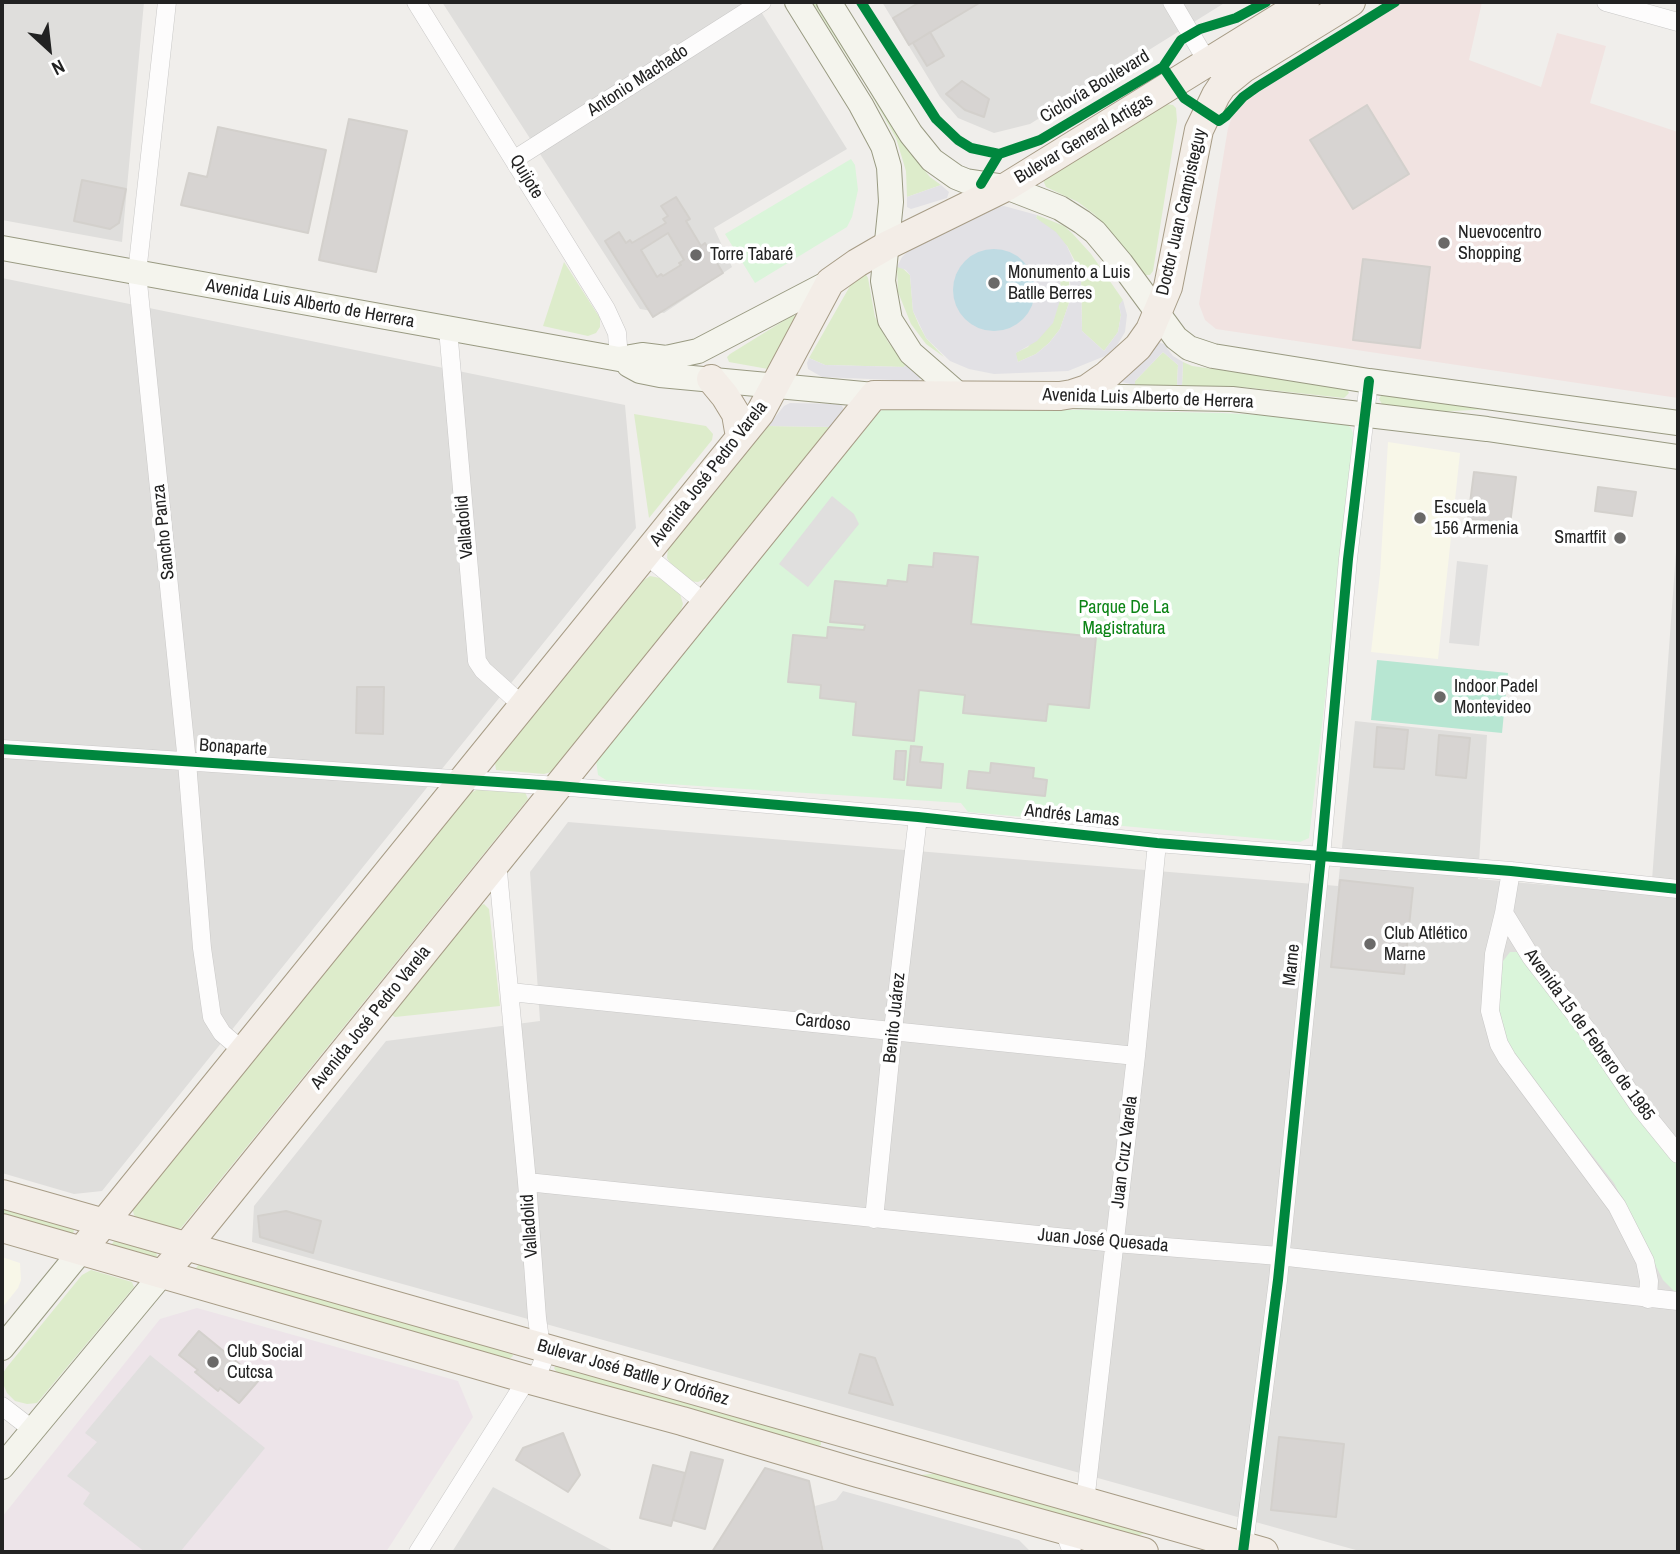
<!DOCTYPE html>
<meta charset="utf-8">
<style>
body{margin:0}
#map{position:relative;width:1680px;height:1554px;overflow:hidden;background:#f0eeeb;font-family:"Archivo Narrow",sans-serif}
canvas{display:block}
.frame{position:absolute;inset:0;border:4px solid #222;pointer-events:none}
.north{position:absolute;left:14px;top:14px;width:70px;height:70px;-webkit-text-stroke:5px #fff;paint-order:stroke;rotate:153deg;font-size:19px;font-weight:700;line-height:28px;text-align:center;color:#222}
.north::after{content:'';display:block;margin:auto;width:24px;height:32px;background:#222;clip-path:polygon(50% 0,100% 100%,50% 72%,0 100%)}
</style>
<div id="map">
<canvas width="1680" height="1554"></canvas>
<div class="frame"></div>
<div class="north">N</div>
</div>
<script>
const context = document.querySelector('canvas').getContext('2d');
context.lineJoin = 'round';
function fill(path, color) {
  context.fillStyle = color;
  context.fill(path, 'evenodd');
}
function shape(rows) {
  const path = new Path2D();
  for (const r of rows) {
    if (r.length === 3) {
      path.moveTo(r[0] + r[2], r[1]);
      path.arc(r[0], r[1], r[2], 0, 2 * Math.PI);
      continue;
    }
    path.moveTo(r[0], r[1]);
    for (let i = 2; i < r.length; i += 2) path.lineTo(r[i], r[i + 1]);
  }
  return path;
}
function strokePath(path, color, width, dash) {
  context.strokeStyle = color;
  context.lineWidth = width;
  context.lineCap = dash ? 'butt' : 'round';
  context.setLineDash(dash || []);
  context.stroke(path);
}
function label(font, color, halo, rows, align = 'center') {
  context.font = font + ' "Archivo Narrow",sans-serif';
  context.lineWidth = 7;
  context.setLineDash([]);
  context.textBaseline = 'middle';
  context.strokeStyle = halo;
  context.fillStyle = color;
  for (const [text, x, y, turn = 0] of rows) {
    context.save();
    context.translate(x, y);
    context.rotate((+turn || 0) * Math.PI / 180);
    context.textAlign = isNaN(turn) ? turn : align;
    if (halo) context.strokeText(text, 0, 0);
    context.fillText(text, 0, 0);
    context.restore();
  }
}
fill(shape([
 [2,2,144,2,122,242,2,220],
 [442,2,755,2,847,149,714,228,732,267,664,313,640,309],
 [882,2,1226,2,1030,124,994,133,958,118,940,97],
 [2,278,625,405,636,528,102,1191,74,1194,2,1173],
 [1678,525,1678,1552,1363,1552,252,1242,254,1206,386,1041,540,1021,530,872,568,822,1338,886,1355,721,1487,735,1478,879,1651,894],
 [493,1487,615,1552,452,1552]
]), '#dfdedc');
fill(shape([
 [1401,2,1482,2,1469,60,1541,87,1557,33,1606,46,1590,103,1678,132,1678,398,1216,329,1205,320,1199,304,1228,128,1232,117,1247,98]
]), '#f1e3e1');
fill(shape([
 [197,1308,458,1381,473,1417,386,1552,2,1552,2,1517,160,1319]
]), '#ede4e9');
fill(shape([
 [1388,442,1460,453,1438,659,1371,652,1380,574],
 [2,1257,20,1263,21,1280,18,1288,2,1308]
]), '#f8f7e8');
fill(shape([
 [812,2,816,2,913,156,930,177,941,185,907,197,906,171,896,138,865,84],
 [1165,104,1173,105,1176,108,1177,121,1153,271,1150,275,1145,275,1095,215,1078,202,1046,187,1043,180],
 [1037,215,1064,226,1072,233,1091,254,1123,300,1119,306,1121,315,1118,332,1104,351,1082,331,1081,278,1076,263,1067,246,1036,218],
 [564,262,600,318,600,327,596,333,588,336,543,326],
 [900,266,910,275,913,311,919,325,926,338,944,357,926,344,911,324,898,292,897,267],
 [861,273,865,273,868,278,875,317,888,342,906,364,904,367,825,365,809,358,850,286],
 [1069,277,1069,303,1060,329,1049,343,1036,354,1018,362,1015,353,1028,347,1061,297,1060,279],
 [793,315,797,317,768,369,729,362,727,357,730,354],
 [1163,352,1178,365,1177,386,1135,385,1135,381],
 [1183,362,1192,366,1346,387,1349,393,1344,398,1242,387,1182,386],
 [1382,394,1492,409,1433,412,1382,404,1379,399],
 [634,414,706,426,713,434,712,440,649,518],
 [768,426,831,427,707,578,698,582,689,581,672,566,667,558,668,548],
 [650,576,660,578,680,594,683,604,680,613,551,772,544,774,496,770,495,763,644,580],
 [478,789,525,792,528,799,181,1228,177,1229,138,1219,134,1215,132,1207,469,794],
 [484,904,489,909,500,1006,395,1017,390,1014,477,907],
 [2,1207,73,1228,74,1231,72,1235,2,1216],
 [115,1240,156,1250,157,1257,154,1259,113,1248,111,1245],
 [199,1264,511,1351,513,1356,509,1359,200,1272,196,1268],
 [91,1270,132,1282,134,1287,37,1403,27,1404,15,1401,7,1393,4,1386,3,1373,7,1367,82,1275],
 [556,1365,821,1440,821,1445,816,1447,557,1373,554,1368],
 [858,1458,921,1475,940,1473,1220,1552,1153,1535,1143,1534,1130,1537]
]), '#ddeccb');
fill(shape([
 [851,159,855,165,858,190,852,217,847,227,755,283,725,234],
 [892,406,1222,413,1281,416,1348,425,1351,428,1355,439,1309,838,1300,842,968,812,961,803,606,780,598,775,596,760,880,411],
 [1510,952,1519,952,1678,1164,1678,1290,1674,1291,1663,1280,1614,1183,1512,1053,1496,1021,1500,965]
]), '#daf5da');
fill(shape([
 [1377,660,1508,673,1502,733,1371,720]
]), '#b7e6d2');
fill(shape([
 [832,496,854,514,859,524,808,587,779,564],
 [1457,561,1488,565,1479,646,1449,643],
 [150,1355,265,1448,180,1552,145,1552,83,1504,90,1493,67,1476,97,1442,85,1433],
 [843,1491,1019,1540,1031,1552,824,1552,815,1506,836,1500]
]), '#e0dfde');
fill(shape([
 [941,185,949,192,947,198,911,209,907,207,907,197],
 [1004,206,1037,215,1036,218,1056,232,1067,246,1081,278,1082,331,1104,351,1118,332,1121,315,1119,305,1123,300,1127,315,1125,332,1116,347,1105,356,1068,371,994,374,969,369,950,361,926,338,913,311,910,275,906,270,897,267,902,257,908,251,995,207],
 [1025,264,1034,286,1029,310],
 [1069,277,1071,288,1069,303,1060,329,1049,343,1036,354,1018,362,1016,353,1037,341,1053,323,1061,297,1060,279],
 [1157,342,1164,344,1173,356,1183,362,1182,386,1177,386,1178,365,1163,352,1135,381,1135,385,1122,382,1121,380],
 [809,358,825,365,904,367,906,364,921,376,920,379,917,381,822,377,808,369,807,363],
 [790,403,841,404,844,410,831,427,768,426,784,406]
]), '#e2e1e5');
fill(shape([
 [994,290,41]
]), '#bfdbe3');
const building = shape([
 [920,2,981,2,909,45,893,18,920,2],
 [930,32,944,56,927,66,913,43,930,32],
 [962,81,989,99,984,117,965,110,946,94,962,81],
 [1367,105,1409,174,1353,209,1310,140,1367,105],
 [349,119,407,131,376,272,319,260,349,119],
 [218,127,326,150,308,233,181,205,189,173,207,177,218,127],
 [82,180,126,189,119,223,110,229,74,221,82,180],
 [676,197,690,219,686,221,701,246,705,243,723,273,653,317,605,241,619,232,626,243,630,240,632,243,666,223,663,219,668,216,661,206,676,197],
 [668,233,684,260,679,263,681,265,663,276,661,274,657,277,641,250,668,233],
 [1363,259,1430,267,1420,348,1353,340,1363,259],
 [1474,472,1516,477,1510,524,1468,519,1474,472],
 [1598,487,1636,492,1632,516,1595,511,1598,487],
 [934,553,978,557,971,624,1096,637,1089,708,1048,704,1046,721,963,713,965,695,919,690,914,741,853,735,856,702,820,698,821,685,788,682,793,635,827,638,828,627,864,630,865,625,830,622,835,581,887,586,888,580,907,582,909,565,933,567,934,553],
 [357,687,384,687,383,734,356,733,357,687],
 [1377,727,1408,730,1404,769,1374,767,1377,727],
 [1439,735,1470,738,1466,778,1436,775,1439,735],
 [911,746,922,747,920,762,943,764,941,788,907,785,911,746],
 [896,751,906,751,904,780,894,779,896,751],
 [991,763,1034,768,1033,778,1047,780,1045,796,967,788,969,771,990,773,991,763],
 [1340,880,1413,888,1404,974,1331,967,1340,880],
 [286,1211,321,1221,313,1253,260,1237,258,1216,286,1211],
 [199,1331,259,1380,239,1403,220,1388,218,1391,195,1372,198,1370,179,1355,199,1331],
 [860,1354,875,1358,893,1405,849,1393,860,1354],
 [563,1433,580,1475,568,1492,516,1460,523,1448,563,1433],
 [1279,1437,1344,1444,1336,1517,1271,1510,1279,1437],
 [691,1452,723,1460,705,1529,673,1520,691,1452],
 [653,1465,685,1473,671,1526,640,1518,653,1465],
 [765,1468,809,1481,823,1552,712,1552,765,1468]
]);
fill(building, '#d7d4d2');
strokePath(building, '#d3d0cc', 2);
const street = shape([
 [167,2,137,273,187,762,202,948,212,1017,222,1033,243,1051],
 [416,2,606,309,617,333,619,359],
 [1172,2,1211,68],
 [1606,2,1678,22],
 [515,159,762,2],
 [448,329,477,661,483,670,523,706],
 [646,555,706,604],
 [2,749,558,786,918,817,1157,843,1511,871,1678,889],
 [1511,871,1504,913,1494,954,1490,1011,1499,1044,1507,1058,1617,1206,1645,1261,1649,1281,1648,1299],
 [1504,913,1531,957,1591,1035,1639,1106,1678,1154],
 [510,992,1136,1056],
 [527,1182,1115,1243,1279,1256,1678,1301],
 [874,1219,893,1030,918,817],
 [2,1406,33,1430],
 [1085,1502,1136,1056,1157,843],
 [1064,1531,1072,1552],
 [418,1552,527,1379,539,1371,543,1361,537,1318,527,1182,497,861],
 [1243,1552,1278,1280,1321,856,1348,559,1369,381]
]);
const secondary = shape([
 [797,2,861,105,883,146,889,167,891,202,883,281,890,320,911,353,958,394],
 [829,2,911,134,932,160,956,177,966,181,1006,187,1060,208,1082,222,1095,232,1121,263,1176,338,1189,348,1213,356,1369,381,1678,423],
 [2,248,619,359,642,355,666,358,698,351,830,282],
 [629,365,640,371,660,375,874,395],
 [1068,396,1232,399,1487,429,1678,457],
 [2,1348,81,1251],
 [2,1467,163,1273]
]);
const primary = shape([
 [711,379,725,396,736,414,740,437],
 [2,1194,1264,1552],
 [2,1228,527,1379,682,1421,858,1473,1144,1552],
 [81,1251,760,413,830,282,857,263,888,245,1006,187,1305,2],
 [163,1273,186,1247,874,395,1060,396,1072,394,1087,389,1107,375,1138,347,1150,330,1168,287,1199,130,1216,95,1222,86,1244,68,1351,2]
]);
strokePath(street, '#c9c8c7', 19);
strokePath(secondary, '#999a82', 26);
strokePath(primary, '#a79c86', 30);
strokePath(street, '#fdfcfc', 18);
strokePath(secondary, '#f4f4ed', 24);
strokePath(primary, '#f3ede7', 28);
strokePath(shape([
 [861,2,936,119,958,140,971,148,999,154],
 [1163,67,1184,98,1219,121,1226,116,1243,97,1257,87,1395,2],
 [981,184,999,154,1040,140,1163,67,1181,40,1200,29,1236,18,1266,2],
 [2,749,558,786,918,817,1157,843,1511,871,1678,889],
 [1243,1552,1278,1280,1321,856,1348,559,1369,381]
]), '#00873e', 10);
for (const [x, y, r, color] of [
 [1444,243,7,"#6a6968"],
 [696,255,7,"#6a6968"],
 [994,283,7,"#6a6968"],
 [1420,518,7,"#6a6968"],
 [1620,538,7,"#6a6968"],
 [1440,697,7,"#6a6968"],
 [1370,944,7,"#6a6968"],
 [213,1362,7,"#6a6968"]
]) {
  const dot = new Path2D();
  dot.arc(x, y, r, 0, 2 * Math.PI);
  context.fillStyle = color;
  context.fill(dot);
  strokePath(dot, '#fff', 2.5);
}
label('18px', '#222', '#fff', [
 ["Antonio Machado",638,81,-33],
 ["Ciclovía Boulevard",1095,87,-31],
 ["Bulevar General Artigas",1084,139,-31],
 ["Quijote",526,177,59],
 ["Doctor Juan Campisteguy",1182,212,-77],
 ["Avenida Luis Alberto de Herrera",310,304,10],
 ["Avenida Luis Alberto de Herrera",1148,399,2],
 ["Avenida José Pedro Varela",709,474,-52],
 ["Valladolid",465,527,-95],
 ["Sancho Panza",164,532,-96],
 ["Bonaparte",233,748,4],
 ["Andrés Lamas",1072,816,6],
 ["Marne",1292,965,-84],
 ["Avenida José Pedro Varela",371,1018,-51],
 ["Benito Juárez",895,1018,-84],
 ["Cardoso",823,1023,6],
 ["Avenida 15 de Febrero de 1985",1589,1035,54],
 ["Juan Cruz Varela",1125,1152,-83],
 ["Valladolid",530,1226,-94],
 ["Juan José Quesada",1103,1241,5],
 ["Bulevar José Batlle y Ordóñez",633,1373,16]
]);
label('18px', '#222', '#fff', [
 ["Nuevocentro",1458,233],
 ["Shopping",1458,254],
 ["Torre Tabaré",710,255],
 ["Monumento a Luis",1008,273],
 ["Batlle Berres",1008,294],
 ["Escuela",1434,508],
 ["156 Armenia",1434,529],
 ["Smartfit",1606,538,"right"],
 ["Indoor Padel",1454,687],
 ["Montevideo",1454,708],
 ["Club Atlético",1384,934],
 ["Marne",1384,955],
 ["Club Social",227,1352],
 ["Cutcsa",227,1373]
], 'left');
label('18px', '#0c8416', '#fff', [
 ["Parque De La",1124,608],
 ["Magistratura",1124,629]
]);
</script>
